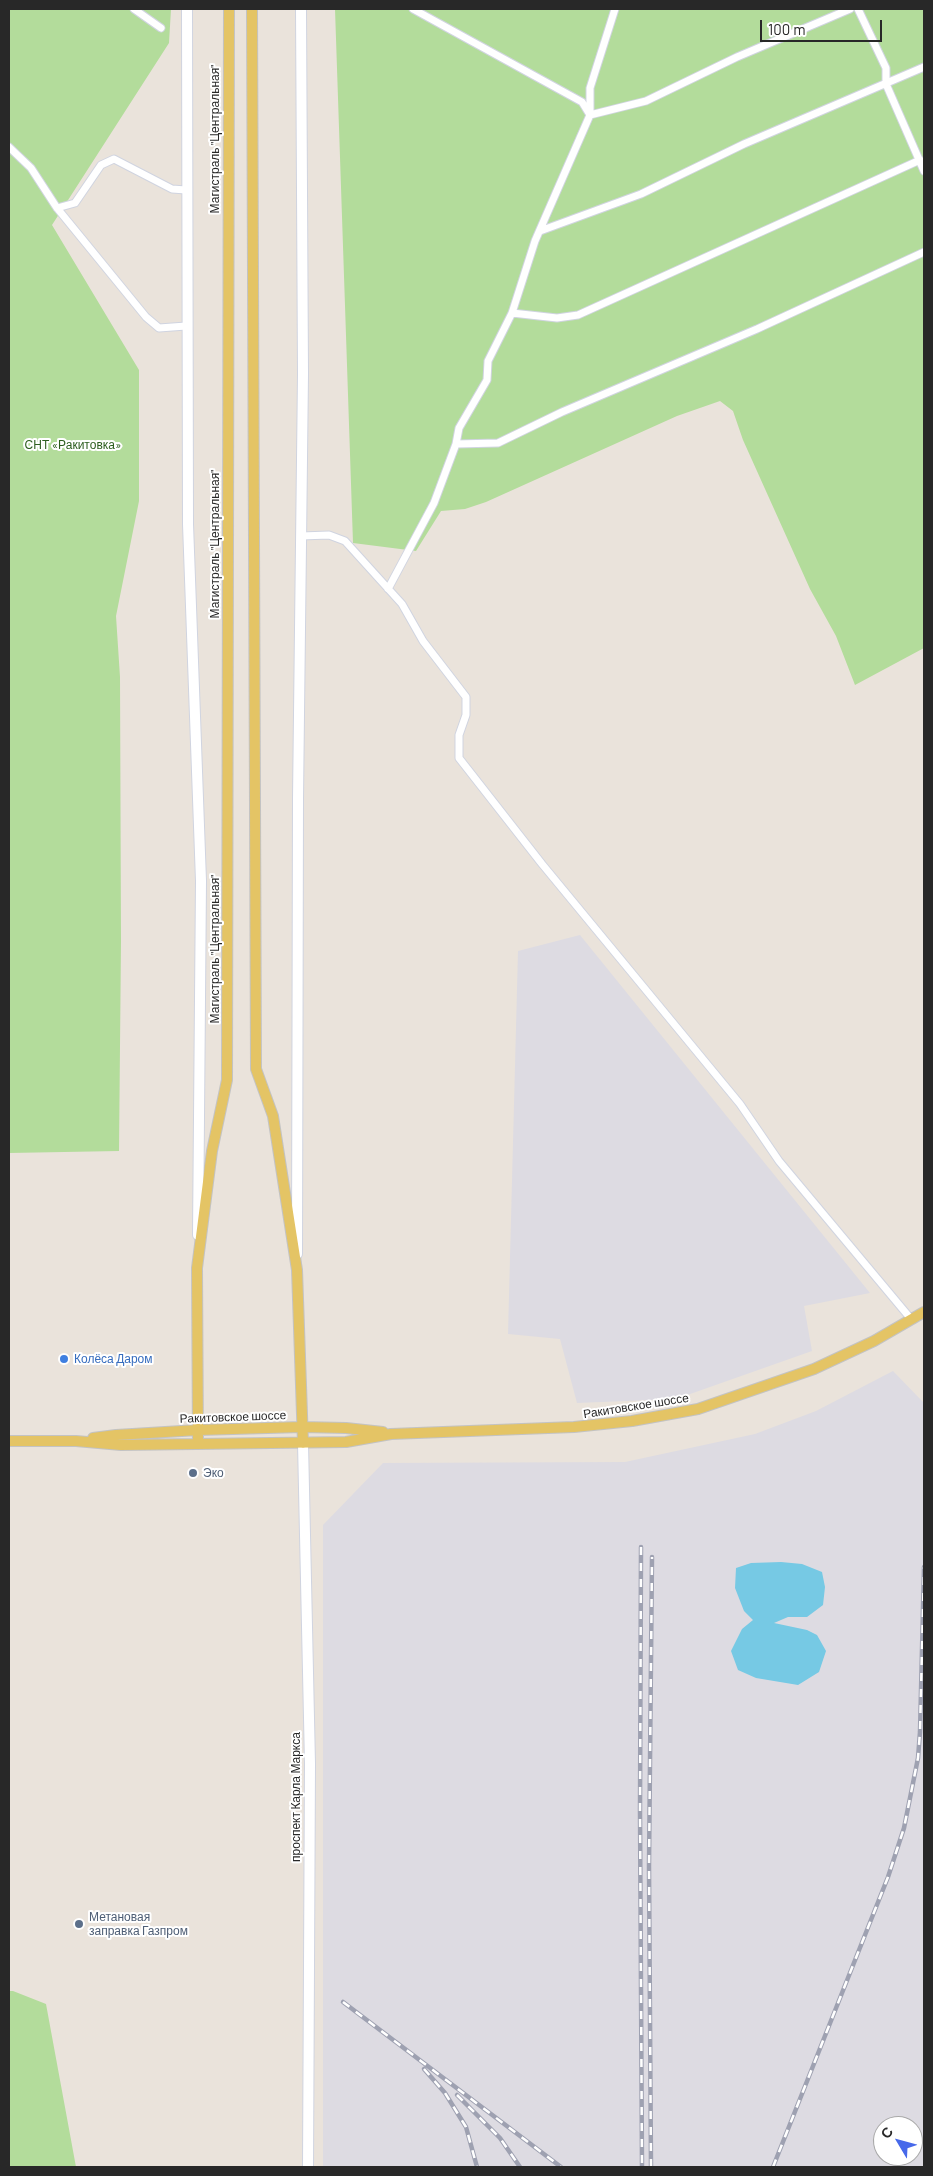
<!DOCTYPE html>
<meta charset="utf-8">
<style>
body{margin:0}
#map{position:relative;width:933px;height:2176px;overflow:hidden;background:#eae3db;font-family:Barlow,sans-serif}
canvas{display:block}
.frame{position:absolute;inset:0;border:10px solid #282828;pointer-events:none}
.north{position:absolute;left:873px;top:2116px;width:50px;height:50px;box-sizing:border-box;background:#fff;border:1px solid #a9a9a9;border-radius:50%;rotate:307deg;font-size:14px;font-weight:700;line-height:20px;text-align:center;color:#282828}
.north::after{content:'';display:block;margin:auto;width:18px;height:22px;background:#4769ea;clip-path:polygon(50% 0,100% 100%,50% 72%,0 100%)}
.scale{position:absolute;left:760px;top:20px;width:122px;height:22px;box-sizing:border-box;border:2px solid #282828;border-top:0;padding-left:6px;font-size:15px;line-height:18px;white-space:nowrap;color:#282828;-webkit-text-stroke:4px #fff;paint-order:stroke}
</style>
<div id="map">
<canvas width="933" height="2176"></canvas>
<div class="frame"></div>
<div class="north">С</div>
<div class="scale">100 m</div>
</div>
<script>
const context = document.querySelector('canvas').getContext('2d');
context.lineJoin = 'round';
function fill(path, color) {
  context.fillStyle = color;
  context.fill(path, 'evenodd');
}
function shape(rows) {
  const path = new Path2D();
  for (const r of rows) {
    path.moveTo(r[0], r[1]);
    for (let i = 2; i < r.length; i += 2) path.lineTo(r[i], r[i + 1]);
  }
  return path;
}
function strokePath(path, color, width, dash) {
  context.strokeStyle = color;
  context.lineWidth = width;
  context.lineCap = dash ? 'butt' : 'round';
  context.setLineDash(dash || []);
  context.stroke(path);
}
function label(font, color, halo, rows, align = 'center') {
  context.font = font + ' Barlow,sans-serif';
  context.lineWidth = 4;
  context.setLineDash([]);
  context.textBaseline = 'middle';
  context.strokeStyle = halo;
  context.fillStyle = color;
  for (const [text, x, y, turn = 0] of rows) {
    context.save();
    context.translate(x, y);
    context.rotate((+turn || 0) * Math.PI / 180);
    context.textAlign = isNaN(turn) ? turn : align;
    if (halo) context.strokeText(text, 0, 0);
    context.fillText(text, 0, 0);
    context.restore();
  }
}
fill(shape([
 [580,935,870,1293,804,1306,812,1351,676,1399,577,1403,560,1339,508,1334,518,951],
 [893,1371,924,1403,924,2167,323,2167,323,1525,383,1463,625,1462,755,1434,816,1411],
 [883,2126,913,2126,913,2156,883,2156]
]), '#dddbe2');
fill(shape([
 [9,9,171,9,169,43,52,225,139,370,139,501,116,616,120,677,121,941,119,1151,9,1153],
 [335,9,924,9,924,648,855,685,836,636,810,589,743,440,733,411,720,401,677,416,486,502,465,509,441,511,416,551,353,543],
 [9,1991,13,1991,46,2004,76,2167,9,2167]
]), '#b3dc9b');
fill(shape([
 [781,1562,802,1564,822,1572,825,1587,823,1605,807,1617,788,1617,774,1623,807,1630,817,1635,826,1651,819,1672,798,1685,756,1678,738,1670,731,1651,742,1629,753,1620,744,1611,735,1588,736,1568,751,1563]
]), '#76c9e4');
const minor = shape([
 [134,9,161,28],
 [413,9,582,102,590,115,646,101,737,57,850,9],
 [858,9,886,68,886,84,924,171],
 [9,147,31,168,57,208,146,317,159,328,186,326],
 [57,208,75,203,101,165,114,159,172,189,186,190],
 [540,231,641,194,744,144,924,67],
 [512,313,557,318,578,315,920,160],
 [456,444,498,443,562,412,757,329,924,252],
 [301,536,329,535,345,541,402,604,423,641,466,697,466,715,459,735,459,758,542,864,740,1104,779,1161,911,1319],
 [388,589,434,503,456,444,459,428,487,380,488,361,512,313,535,241,590,115,590,88,615,9]
]);
const secondary = shape([
 [187,9,188,524,201,881,198,1235],
 [297,1254,298,799,303,374,301,9],
 [303,1443,310,1764,308,2167]
]);
const primary = shape([
 [252,9,256,1069,273,1116,297,1270,303,1443],
 [93,1438,116,1435,198,1430,302,1427,346,1428,383,1432],
 [9,1441,76,1441,121,1445,346,1442,391,1434,574,1427,632,1421,698,1409,814,1369,874,1341,924,1312],
 [198,1444,197,1268,212,1151,227,1080,229,9]
]);
strokePath(minor, '#d0d4e0', 9);
strokePath(secondary, '#d0d4e0', 12);
strokePath(primary, '#c3c3c3', 12);
strokePath(minor, '#fff', 7);
strokePath(secondary, '#fff', 10);
strokePath(primary, '#e4c465', 10);
const rail = shape([
 [641,1547,640,1811,642,2167],
 [343,2002,561,2167],
 [424,2069,445,2093,466,2127,477,2167],
 [457,2095,500,2138,520,2167],
 [651,2167,649,1866,652,1557],
 [773,2167,888,1877,904,1828,918,1758,920,1732,924,1567]
]);
strokePath(rail, '#9ea1b1', 4.5);
strokePath(rail, '#fff', 2.5, [8]);
for (const [x, y, r, color] of [
 [64,1359,5,"#3f7fe0"],
 [193,1473,5,"#5c6f8a"],
 [79,1924,5,"#5c6f8a"]
]) {
  const dot = new Path2D();
  dot.arc(x, y, r, 0, 2 * Math.PI);
  context.fillStyle = color;
  context.fill(dot);
  strokePath(dot, '#fff', 2);
}
label('12px', '#282828', '#fff', [
 ["Магистраль \"Центральная\"",215,139,-90],
 ["Магистраль \"Центральная\"",215,544,-90],
 ["Магистраль \"Центральная\"",215,949,-90],
 ["Ракитовское шоссе",636,1406,-9],
 ["Ракитовское шоссе",233,1417,-2],
 ["проспект Карла Маркса",296,1797,-90]
]);
label('12px', '#2d5e1f', '#fff', [
 ["СНТ «Ракитовка»",73,445]
]);
label('12px', '#366cbe', '#fff', [
 ["Колёса Даром",74,1359]
], 'left');
label('12px', '#4e5e75', '#fff', [
 ["Эко",203,1473],
 ["Метановая",89,1917],
 ["заправка Газпром",89,1931]
], 'left');
</script>
